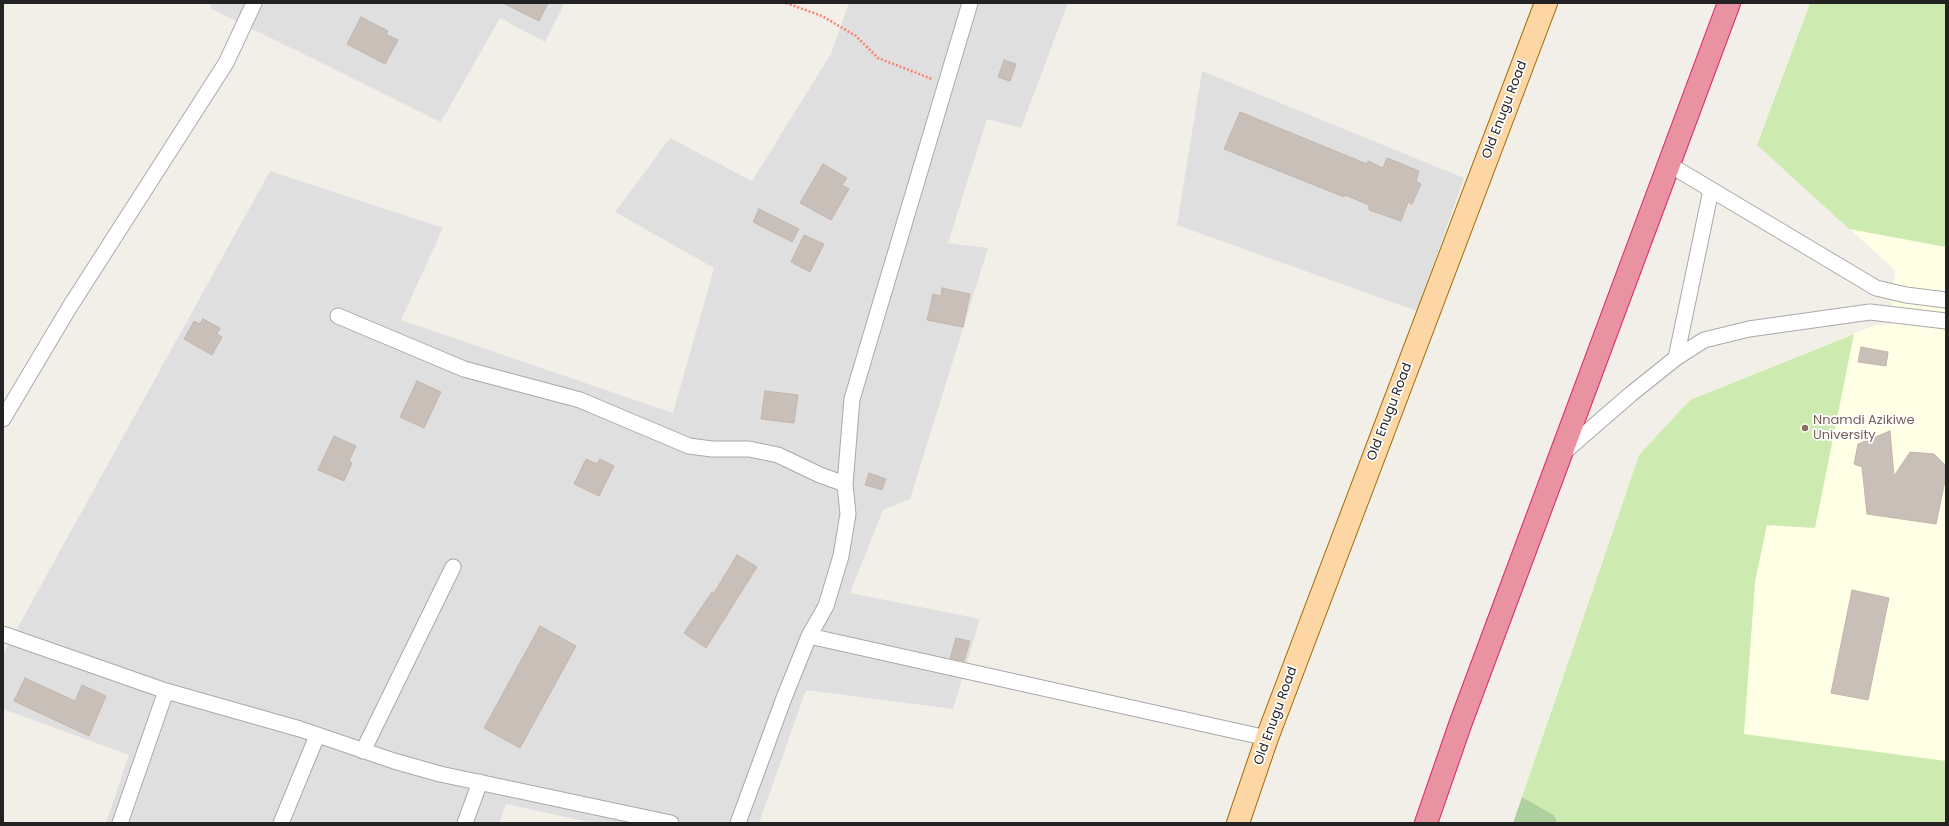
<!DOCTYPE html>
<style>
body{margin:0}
#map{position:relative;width:1949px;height:826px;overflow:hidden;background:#f2efe9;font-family:Poppins,sans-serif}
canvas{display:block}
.frame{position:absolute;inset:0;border:4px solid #222;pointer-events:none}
</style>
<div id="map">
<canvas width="1949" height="826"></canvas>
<div class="frame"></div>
</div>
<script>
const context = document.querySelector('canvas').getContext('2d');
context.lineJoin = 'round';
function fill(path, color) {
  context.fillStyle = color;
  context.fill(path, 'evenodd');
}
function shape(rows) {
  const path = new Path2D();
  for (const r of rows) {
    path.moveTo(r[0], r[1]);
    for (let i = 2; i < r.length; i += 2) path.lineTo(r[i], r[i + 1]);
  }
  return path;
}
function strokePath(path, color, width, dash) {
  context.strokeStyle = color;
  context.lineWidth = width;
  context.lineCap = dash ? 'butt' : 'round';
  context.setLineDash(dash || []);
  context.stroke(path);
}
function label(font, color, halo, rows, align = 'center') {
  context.font = font + ' Poppins,sans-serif';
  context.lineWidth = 3.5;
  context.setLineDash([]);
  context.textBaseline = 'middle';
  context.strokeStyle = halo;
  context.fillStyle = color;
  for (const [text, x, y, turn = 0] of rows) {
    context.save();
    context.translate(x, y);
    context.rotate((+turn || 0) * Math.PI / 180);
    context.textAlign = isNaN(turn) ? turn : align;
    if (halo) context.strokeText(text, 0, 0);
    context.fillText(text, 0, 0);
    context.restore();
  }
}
fill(shape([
 [213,3,565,3,545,42,500,18,441,122,210,8],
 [849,3,1068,3,1021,128,987,119,948,243,988,248,910,499,883,510,850,593,980,619,953,709,806,690,759,823,593,823,506,804,499,823,106,823,129,755,3,709,3,654,270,171,443,228,401,320,673,413,714,268,615,212,670,138,752,181,831,54],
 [1202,71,1464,178,1417,311,1177,225]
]), '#e0dfdf');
fill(shape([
 [1810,3,1946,3,1946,823,1513,823,1639,455,1690,400,1875,325,1891,324,1895,270,1757,145]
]), '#ffffe5');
fill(shape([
 [1810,3,1946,3,1946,247,1849,229,1757,145],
 [1854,334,1815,528,1767,525,1755,582,1744,734,1946,761,1946,823,1558,823,1554,815,1522,797,1639,455,1690,400]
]), '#cdebb0');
fill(shape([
 [1522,797,1554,815,1558,823,1513,823]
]), '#add19e');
const building = shape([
 [503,3,548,3,539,21,503,3],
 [361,17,388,31,386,34,398,40,385,64,347,44,361,17],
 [1004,60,1016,64,1010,81,998,77,1004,60],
 [1240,112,1367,164,1368,161,1383,168,1387,158,1419,171,1416,181,1421,184,1412,204,1408,202,1401,221,1369,210,1369,205,1345,195,1344,197,1224,149,1240,112],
 [823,164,847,178,842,185,849,189,831,220,800,203,823,164],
 [759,209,799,229,792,242,753,222,759,209],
 [804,235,824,244,810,272,791,262,804,235],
 [942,288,970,294,963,327,927,320,933,294,941,296,942,288],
 [203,319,220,328,217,334,222,337,212,355,184,339,194,321,200,324,203,319],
 [1861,347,1888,352,1886,366,1858,362,1861,347],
 [417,381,441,392,424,428,400,417,417,381],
 [765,391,798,395,794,423,761,419,765,391],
 [1890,431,1894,476,1910,452,1934,454,1946,466,1946,476,1936,524,1867,514,1862,467,1854,464,1858,444,1890,431],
 [334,436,356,446,349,461,352,463,344,481,318,470,334,436],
 [586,459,597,464,600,459,614,466,599,496,574,484,586,459],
 [869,473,886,479,882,490,865,485,869,473],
 [737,555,757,567,706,648,684,633,712,592,714,593,737,555],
 [1852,590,1889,598,1868,700,1831,693,1852,590],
 [540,626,576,646,520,748,484,728,540,626],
 [956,638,970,641,964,661,950,658,956,638],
 [25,678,75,701,82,685,106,696,89,736,14,701,25,678]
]);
fill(building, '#c7bfb8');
strokePath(building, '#c4b6ab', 1);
const street = shape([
 [1670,165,1876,288,1906,295,1946,300],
 [338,316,464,369,580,400,689,446,712,449,749,449,778,455,820,475,845,484],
 [1676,358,1711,190],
 [3,419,69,308,226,63,254,3],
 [1563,453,1631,394,1676,358,1704,340,1749,329,1870,312,1946,321],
 [3,634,166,691,300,729,394,761,440,774,671,823],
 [809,636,1267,738],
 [363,751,453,567],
 [120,823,166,691],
 [281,823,317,736],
 [465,823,480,782],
 [738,823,784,698,809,636,826,606,841,556,848,514,845,484,852,399,970,3]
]);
const primary = shape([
 [1238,823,1267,738,1546,3]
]);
const highway = shape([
 [1426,823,1461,722,1729,3]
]);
strokePath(street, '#a9a9a9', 17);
strokePath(primary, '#a06b00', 24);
strokePath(highway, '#dc2a67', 24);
strokePath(shape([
 [786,3,822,16,856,36,878,58,932,79]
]), '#fa8072', 2.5, [2, 2]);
strokePath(street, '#fff', 15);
strokePath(primary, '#fcd6a4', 22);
strokePath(highway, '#e892a2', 22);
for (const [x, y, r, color] of [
 [1805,428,4,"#8d6e63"]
]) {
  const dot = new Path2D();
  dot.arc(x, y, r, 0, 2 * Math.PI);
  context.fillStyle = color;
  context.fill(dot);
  strokePath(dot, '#fff', 1.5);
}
label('13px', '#222', '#fff', [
 ["Old Enugu Road",1505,110,-69],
 ["Old Enugu Road",1390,412,-69],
 ["Old Enugu Road",1276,716,-70]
]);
label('13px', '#785e54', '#fff', [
 ["Nnamdi Azikiwe",1813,421],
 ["University",1813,436]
], 'left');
</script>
